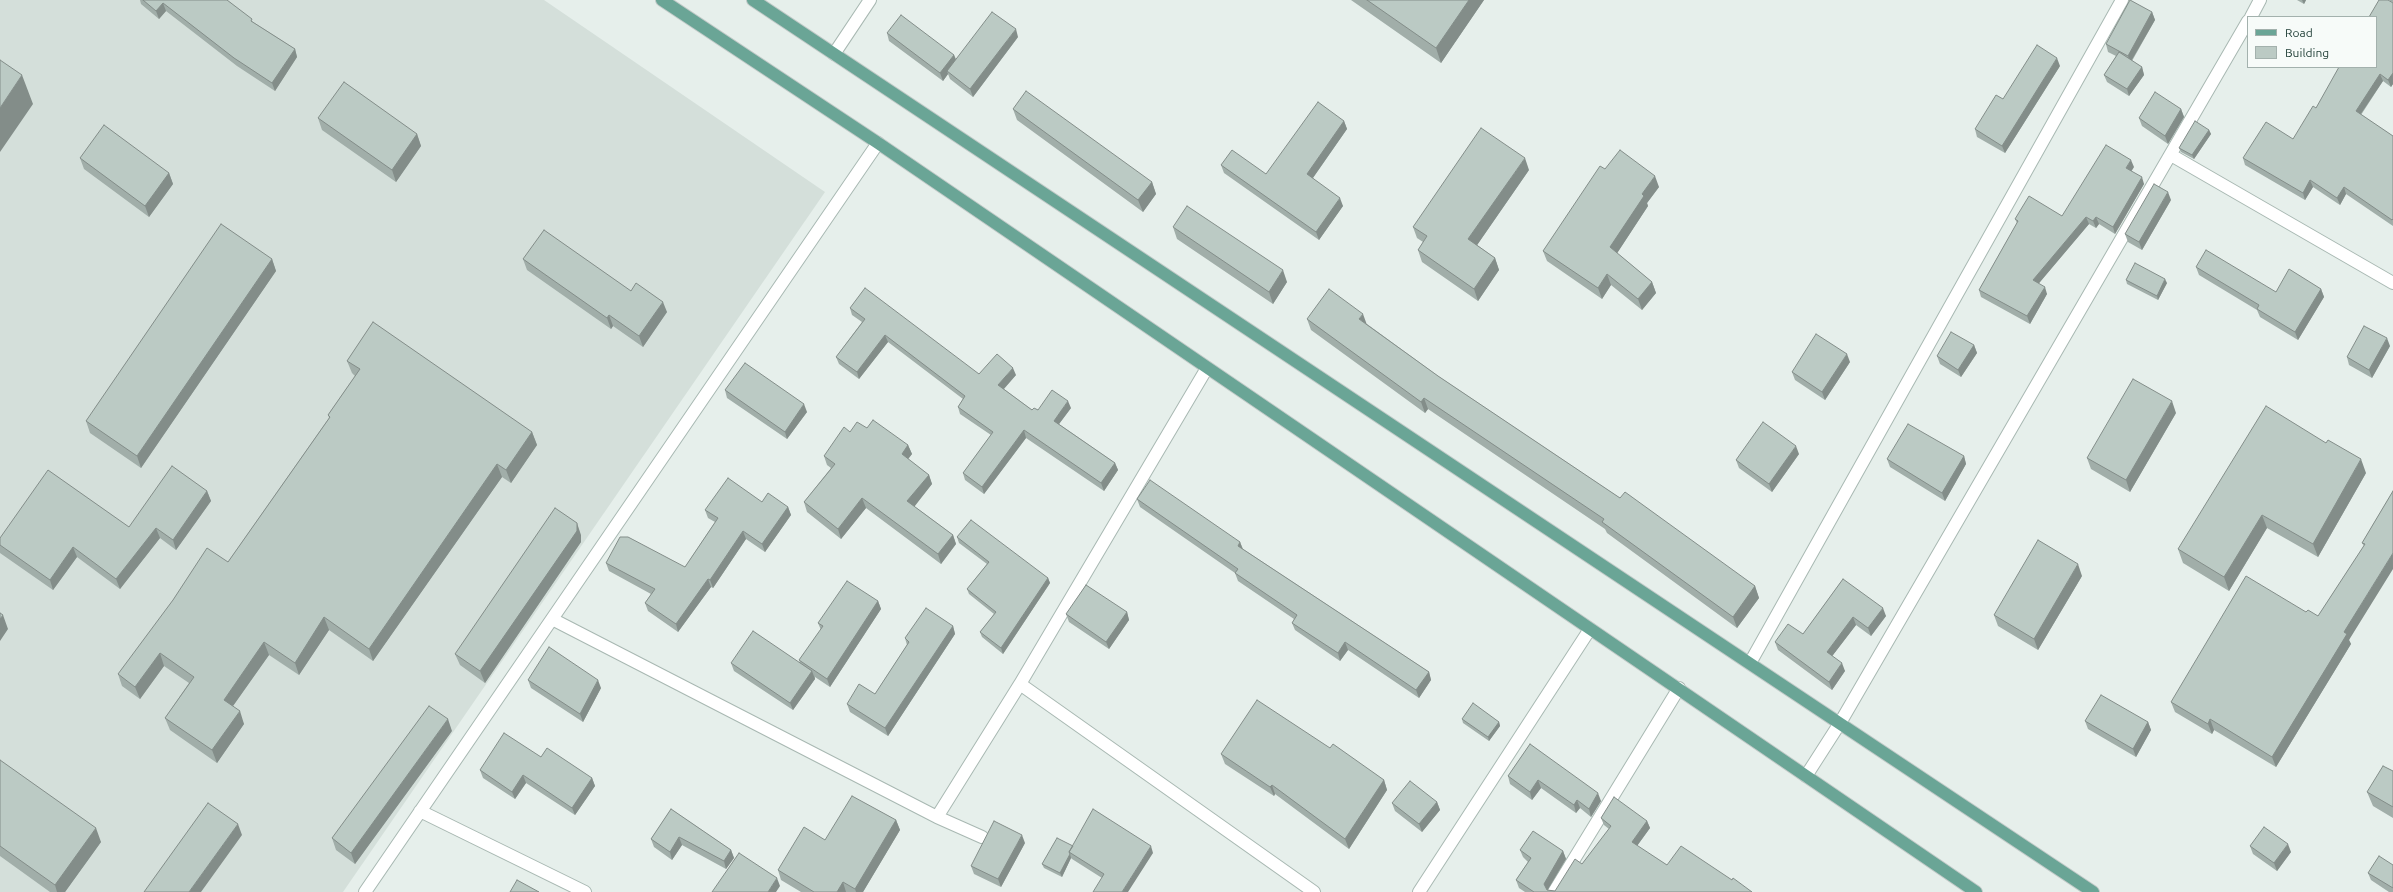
<!DOCTYPE html>
<style>
body{margin:0}
#map{position:relative;width:2393px;height:892px;overflow:hidden;background:#e6efeb;font-family:Ubuntu,sans-serif}
canvas{display:block}
.legend{position:absolute;left:2247px;top:16px;width:130px;height:52px;box-sizing:border-box;background:#f7fbf9;border:1px solid #a3b1ad;margin:0;padding:5px 7px;list-style:none;font-size:12px;color:#24423a}
.legend li{display:flex;align-items:center;gap:8px;height:20px}
.legend b{width:20px;border:1px solid #a3b1ad}
</style>
<div id="map">
<canvas width="2393" height="892"></canvas>
<ul class="legend">
<li><b style="height:5px;background:#6aa596"></b>Road</li>
<li><b style="height:11px;background:#bbcac4"></b>Building</li>
</ul>
</div>
<script>
const context = document.querySelector('canvas').getContext('2d');
context.lineJoin = 'round';
function fill(path, color) {
  context.fillStyle = color;
  context.fill(path, 'evenodd');
}
function shape(rows) {
  const path = new Path2D();
  for (const r of rows) {
    path.moveTo(r[0], r[1]);
    for (let i = 2; i < r.length; i += 2) path.lineTo(r[i], r[i + 1]);
  }
  return path;
}
function strokePath(path, color, width, dash) {
  context.strokeStyle = color;
  context.lineWidth = width;
  context.lineCap = dash ? 'butt' : 'round';
  context.setLineDash(dash || []);
  context.stroke(path);
}
fill(shape([
 [0,0,544,0,825,192,343,892,0,892]
]), '#d4dfda');
const minor = shape([
 [2251,17,2260,0],
 [834,54,870,0],
 [2171,155,2393,283],
 [552,619,937,817,982,837],
 [1750,663,2122,0],
 [1020,684,1314,892],
 [1806,776,1840,723,2248,21],
 [420,811,585,892],
 [937,817,1020,684,1207,368],
 [365,892,878,143],
 [1419,892,1590,629],
 [1554,892,1679,688]
]);
const major = shape([
 [662,0,878,143,1976,892],
 [753,0,2093,892]
]);
strokePath(minor, '#a8b8b2', 14);
strokePath(major, '#c2cac8', 14);
strokePath(minor, '#fff', 12);
strokePath(major, '#6aa596', 12);
fill(shape([
 [140,0,227,0,253,22,295,49,297,57,275,91,237,66,166,11,159,19,141,4],
 [1351,0,1484,0,1441,63],
 [2297,0,2306,0,2304,4],
 [2389,0,2393,0,2393,3],
 [2393,3,2393,84,2391,87,2383,81,2361,115,2393,136,2393,226,2346,194,2340,205,2313,187,2305,200,2245,165,2243,158,2293,139,2316,108,2339,68,2337,67,2376,67],
 [2152,12,2155,20,2132,61,2142,67,2144,75,2129,96,2107,82,2104,75,2116,56,2108,52,2106,44],
 [887,33,954,55,956,59,1018,37,973,97,950,79,948,74,943,81,889,41],
 [2060,66,2005,153,1977,137,1975,129,2003,99],
 [1013,109,1152,182,1156,194,1143,212,1017,120],
 [2181,109,2184,117,2168,144,2142,126,2139,118],
 [318,118,417,134,421,146,396,182,322,130],
 [1344,121,1347,129,1313,178,1343,206,1319,240,1224,173,1221,165,1266,174],
 [2209,130,2211,134,2194,159,2181,152,2179,148],
 [80,158,169,173,173,184,149,217,84,169],
 [2134,167,2131,171,2144,184,2115,234,2099,224,2096,228,2089,224,2038,284,2047,294,2030,324,1981,297,1979,290,2017,223,2015,219,2062,216],
 [1605,169,1659,187,1647,203,1648,206,1617,253,1652,282,1656,293,1642,310,1611,285,1602,299,1547,261,1543,251],
 [1529,170,1477,245,1495,258,1499,270,1478,301,1422,262,1418,250,1423,242,1417,238,1413,227],
 [2171,200,2142,250,2128,242,2125,234],
 [1173,227,1287,282,1273,304,1177,239],
 [272,259,276,271,141,468,90,433,86,421],
 [523,259,631,291,667,312,643,347,613,326,611,329,527,270],
 [2196,267,2276,292,2321,289,2324,297,2298,340,2260,317,2257,310,2199,275],
 [2126,280,2167,283,2158,300,2127,284],
 [850,308,979,374,1016,375,1004,389,1032,410,1071,408,1059,424,1115,463,1118,470,1104,491,1026,438,984,494,965,480,963,473,991,435,960,414,958,407,963,399,888,342,859,379,839,364,836,357,862,322,852,315],
 [1307,319,1367,324,1438,376,1620,498,1755,586,1759,598,1737,628,1607,533,1605,529,1428,409,1425,413,1311,330],
 [1974,345,1977,353,1961,377,1940,364,1937,356],
 [2390,346,2372,378,2349,365,2347,357],
 [347,361,532,432,537,445,511,483,502,477,373,661,329,630,299,675,269,655,233,706,244,724,217,763,170,730,165,718,189,683,164,666,140,699,122,686,118,674,228,562,329,418,328,415,355,376,352,373],
 [1850,362,1825,400,1795,380,1792,372],
 [725,390,807,412,787,439,727,398],
 [2176,413,2130,492,2091,469,2087,458],
 [867,428,908,445,912,454,908,459,929,475,932,484,914,506,953,535,956,544,941,564,866,508,841,539,807,512,804,502,831,468,827,465,824,456,850,432],
 [1799,454,1772,492,1739,468,1736,460],
 [1964,456,1966,464,1945,501,1890,467,1887,459],
 [2366,473,2318,557,2267,528,2229,591,2183,563,2178,549],
 [207,491,211,501,176,550,160,538,120,589,77,557,53,590,0,553,0,538,129,527],
 [2393,491,2349,640,2351,644,2276,767,2214,730,2212,734,2175,712,2171,702,2306,612,2318,616,2364,546,2362,543],
 [1137,499,1240,542,1243,549,1429,672,1431,680,1419,698,1348,650,1340,661,1295,630,1292,623,1294,619,1238,581,1235,573,1140,507],
 [762,502,788,507,791,515,765,552,746,539,713,588,711,587,678,632,648,611,645,603,651,594,609,571,606,563,685,567,715,522,708,518,705,510],
 [581,535,581,542,485,683,460,665,455,654],
 [957,537,1048,578,1050,583,1003,654,982,637,980,632,994,614,969,594,967,589,987,564,959,543],
 [2082,576,2038,650,1998,626,1994,615],
 [1843,579,1886,616,1871,636,1856,625,1832,656,1845,671,1832,690,1778,650,1775,642,1803,634],
 [878,601,881,609,830,687,815,677,815,679,793,710,734,671,731,663,800,663,799,660,821,630,818,623],
 [1127,612,1129,620,1109,649,1069,622,1066,614],
 [953,626,955,634,888,736,850,712,847,704,875,694,907,645,905,638],
 [528,680,601,688,583,722,531,688],
 [1462,719,1499,722,1500,726,1489,741,1463,723],
 [2085,721,2148,722,2151,730,2136,757,2088,729],
 [452,731,355,864,336,850,332,838],
 [1530,744,1601,801,1591,817,1580,808,1576,813,1541,788,1532,800,1510,784,1508,776],
 [1330,748,1384,780,1387,790,1349,849,1275,794,1274,796,1225,764,1221,754],
 [541,757,592,778,595,786,575,815,526,783,515,799,483,778,480,770],
 [0,760,101,842,65,892,50,892,0,856],
 [2393,772,2393,818,2373,806,2367,792],
 [1437,802,1440,810,1422,832,1395,811,1392,803],
 [671,809,731,850,734,858,726,869,682,845,672,860,654,847,651,839],
 [1601,818,1647,821,1650,828,1637,846,1667,865,1732,880,1752,892,1525,892,1519,888,1516,880,1528,862,1523,857,1520,850,1563,851,1566,859,1547,890,1555,891,1582,864,1609,829,1604,825],
 [896,820,900,830,863,892,801,892,781,880,778,870,825,840],
 [1025,843,1001,887,974,874,971,866],
 [1073,846,1153,853,1102,878,1072,859,1071,858,1062,877,1044,868,1042,864],
 [2250,846,2291,852,2277,871,2253,854],
 [2393,865,2393,892,2389,892,2371,880,2368,873]
]), '#a1aea9');
fill(shape([
 [1469,0,1484,0,1441,63,1436,48],
 [2302,0,2306,0,2304,4],
 [163,3,166,11,159,19,156,11],
 [2152,12,2155,20,2130,63,2128,56],
 [1016,29,1018,37,973,97,970,89],
 [295,49,297,57,275,91,272,83],
 [954,55,957,63,947,71,948,74,943,81,940,73],
 [2057,58,2060,66,2005,153,2002,146],
 [2142,67,2144,75,2129,96,2127,89],
 [2393,73,2393,84,2391,87,2388,80],
 [2380,74,2383,81,2358,118,2356,111],
 [22,75,33,104,0,152,0,108],
 [2181,109,2184,117,2168,144,2165,136],
 [1344,121,1347,129,1310,182,1307,174],
 [2209,130,2211,134,2194,159,2192,155],
 [417,134,421,146,396,182,392,170],
 [1525,158,1529,170,1473,251,1468,239],
 [2131,160,2134,167,2129,175,2126,168],
 [169,173,173,184,149,217,145,206],
 [1655,176,1659,187,1647,203,1648,206,1614,258,1610,247,1642,194],
 [2142,177,2144,184,2115,234,2113,227],
 [2310,180,2313,187,2305,200,2303,193],
 [1152,182,1156,194,1143,212,1138,200],
 [2344,187,2346,194,2340,205,2337,198],
 [2168,192,2171,200,2142,250,2139,242],
 [1340,198,1343,206,1319,240,1316,232],
 [2086,217,2089,224,2035,288,2033,280],
 [2096,217,2099,224,2096,228,2093,221],
 [1495,258,1499,270,1478,301,1474,289],
 [272,259,276,271,141,468,137,456],
 [1283,270,1287,282,1273,304,1269,292],
 [1607,274,1611,285,1602,299,1598,288],
 [2165,279,2167,283,2158,300,2157,296],
 [1652,282,1656,293,1642,310,1638,299],
 [2045,287,2047,294,2030,324,2027,316],
 [2321,289,2324,297,2298,340,2295,332],
 [663,302,667,312,643,347,639,336],
 [1363,314,1367,325,1359,319],
 [609,315,613,326,611,329,607,318],
 [885,335,888,342,859,379,857,372],
 [2387,338,2390,346,2372,378,2369,370],
 [1974,345,1977,353,1961,377,1958,370],
 [1847,354,1850,362,1825,400,1822,392],
 [1013,368,1016,375,1001,392,998,385],
 [1424,398,1428,409,1425,413,1421,402],
 [1068,401,1071,408,1056,428,1054,421],
 [2172,401,2176,413,2130,492,2126,480],
 [804,404,807,412,787,439,785,432],
 [1024,430,1026,438,984,494,982,487],
 [532,432,537,445,511,483,506,470],
 [908,445,912,454,905,463,902,454],
 [1796,446,1799,454,1772,492,1769,484],
 [1964,456,1966,464,1945,501,1942,493],
 [2361,459,2366,473,2318,557,2313,544],
 [1115,463,1118,470,1104,491,1101,483],
 [497,464,502,477,373,661,369,649],
 [929,475,932,484,911,511,907,501],
 [207,491,211,501,176,550,173,540],
 [862,498,866,508,841,539,838,529],
 [788,507,791,515,765,552,762,544],
 [2262,515,2267,528,2229,591,2224,577],
 [577,523,581,535,581,542,485,683,480,671],
 [156,528,160,538,120,589,116,579],
 [743,531,746,539,713,588,710,580],
 [953,535,956,544,941,564,938,554],
 [1240,542,1243,550,1238,546],
 [73,547,77,557,53,590,50,580],
 [2393,553,2393,569,2349,640,2351,644,2276,767,2272,757,2344,632],
 [2078,564,2082,576,2038,650,2034,639],
 [1048,578,1050,583,1003,654,1001,648],
 [708,579,711,587,678,632,676,624],
 [1755,586,1759,598,1737,628,1733,617],
 [878,601,881,609,830,687,827,679],
 [1883,608,1886,616,1871,636,1868,628],
 [1127,612,1129,620,1109,649,1106,642],
 [3,615,8,629,0,641,0,619],
 [324,617,329,630,299,675,295,663],
 [1853,617,1856,625,1830,659,1827,652],
 [953,626,955,634,888,736,885,728],
 [264,642,269,655,228,713,224,700],
 [1345,642,1348,650,1340,661,1338,653],
 [160,653,164,666,140,699,135,687],
 [1842,663,1845,671,1832,690,1829,682],
 [812,671,815,679,793,710,790,703],
 [1429,672,1431,680,1419,698,1416,690],
 [598,680,601,688,583,722,580,714],
 [240,711,244,724,217,763,212,750],
 [448,719,452,731,355,864,351,853],
 [2210,719,2214,730,2212,734,2208,724],
 [1499,722,1500,726,1489,741,1488,737],
 [2148,722,2151,730,2136,757,2133,749],
 [523,775,526,783,515,799,512,792],
 [592,778,595,786,575,815,572,808],
 [1384,780,1387,790,1349,849,1345,839],
 [1538,780,1541,788,1532,800,1530,792],
 [1272,785,1275,794,1274,796,1270,787],
 [1598,793,1601,801,1591,817,1589,809],
 [1577,800,1580,808,1576,813,1574,805],
 [1437,802,1440,810,1422,832,1419,824],
 [896,820,900,830,863,892,856,892,855,889],
 [1647,821,1650,828,1634,850,1632,842],
 [238,824,242,835,201,892,189,892],
 [96,828,101,842,65,892,57,892,55,885],
 [1022,835,1025,843,1001,887,998,879],
 [679,837,682,845,672,860,670,852],
 [2288,844,2291,852,2277,871,2274,863],
 [1151,846,1153,853,1128,892,1122,892],
 [731,850,734,858,726,869,724,861],
 [1563,851,1566,859,1547,891,1544,884],
 [1070,854,1071,858,1062,877,1060,873],
 [777,878,780,886,776,892,768,892],
 [843,882,846,892,837,892]
]), '#838d89');
const building = shape([
 [143,0,227,0,252,19,251,21,295,49,272,83,234,58,163,3,156,11,143,0],
 [1367,0,1469,0,1436,48,1367,0],
 [2130,0,2152,12,2128,56,2106,44,2130,0],
 [2379,0,2388,0,2393,3,2393,73,2388,80,2380,74,2356,111,2393,136,2393,219,2392,220,2344,187,2337,198,2310,180,2303,193,2243,158,2266,122,2293,139,2313,106,2316,108,2339,67,2376,67,2376,17,2369,17,2379,0],
 [992,12,1016,29,970,89,947,71,992,12],
 [901,15,954,55,940,73,887,33,901,15],
 [2037,45,2057,58,2002,146,1975,129,1996,95,2003,99,2037,45],
 [2119,52,2142,67,2127,89,2104,75,2119,52],
 [0,60,22,75,0,108,0,60],
 [344,82,417,134,392,170,318,118,344,82],
 [1026,91,1152,182,1138,200,1013,109,1026,91],
 [2155,92,2181,109,2165,136,2139,118,2155,92],
 [1318,102,1344,121,1307,174,1340,198,1316,232,1221,165,1232,150,1266,174,1318,102],
 [2195,121,2209,130,2192,155,2179,148,2195,121],
 [104,125,169,173,145,206,80,158,104,125],
 [1481,128,1525,158,1468,239,1495,258,1474,289,1418,250,1427,236,1413,227,1481,128],
 [2106,145,2131,160,2126,168,2142,177,2113,227,2096,217,2093,221,2086,217,2033,280,2045,287,2027,316,1979,290,2018,221,2015,219,2029,196,2062,216,2106,145],
 [1620,150,1655,176,1642,194,1644,196,1610,247,1652,282,1638,299,1607,274,1598,288,1543,251,1600,166,1605,169,1620,150],
 [2154,184,2168,192,2139,242,2125,234,2154,184],
 [1187,206,1283,270,1269,292,1173,227,1187,206],
 [221,224,272,259,137,456,86,421,221,224],
 [544,230,631,291,636,283,663,302,639,336,609,315,607,318,523,259,544,230],
 [2206,250,2276,292,2289,269,2321,289,2295,332,2257,309,2259,305,2196,267,2206,250],
 [2135,263,2165,279,2157,296,2126,280,2135,263],
 [865,288,979,374,997,354,1013,368,998,385,1032,410,1034,408,1038,410,1052,390,1068,401,1054,421,1115,463,1101,483,1024,430,982,487,963,473,993,432,958,407,965,396,885,335,857,372,836,357,865,319,850,308,865,288],
 [1329,289,1363,314,1359,319,1438,376,1620,498,1625,492,1755,586,1733,617,1602,522,1604,519,1424,398,1421,402,1307,319,1329,289],
 [373,322,532,432,506,470,497,464,369,649,324,617,295,663,264,642,224,700,240,711,212,750,165,718,194,677,160,653,135,687,118,674,173,600,207,548,228,562,330,417,328,415,360,369,347,361,373,322],
 [2364,326,2387,338,2369,370,2347,357,2364,326],
 [1951,332,1974,345,1958,370,1937,356,1951,332],
 [1816,334,1847,354,1822,392,1792,372,1816,334],
 [745,363,804,404,785,432,725,390,745,363],
 [2133,379,2172,401,2126,480,2087,458,2133,379],
 [2266,406,2326,443,2328,440,2361,459,2313,544,2262,515,2224,577,2178,549,2266,406],
 [873,420,908,445,902,454,929,475,907,501,953,535,938,554,862,498,838,529,804,502,835,464,824,456,844,427,850,432,857,422,867,428,873,420],
 [1763,422,1796,446,1769,484,1736,460,1763,422],
 [1908,424,1964,456,1942,493,1887,459,1908,424],
 [172,466,207,491,173,540,156,528,116,579,73,547,50,580,0,545,0,538,48,470,129,527,172,466],
 [728,478,762,502,768,493,788,507,762,544,743,531,710,580,708,579,676,624,645,603,655,589,606,563,620,537,628,537,685,567,718,518,705,510,728,478],
 [1150,480,1240,542,1238,546,1429,672,1416,690,1345,642,1338,653,1292,623,1297,615,1235,573,1238,569,1137,499,1150,480],
 [2393,491,2393,553,2344,632,2347,634,2272,757,2210,719,2208,724,2171,702,2246,576,2306,612,2308,610,2318,616,2365,544,2362,543,2393,491],
 [555,508,577,523,577,531,480,671,455,654,555,508],
 [971,520,1048,578,1001,648,980,632,996,612,967,589,989,562,957,537,971,520],
 [2038,540,2078,564,2034,639,1994,615,2038,540],
 [1843,579,1883,608,1868,628,1853,617,1827,652,1842,663,1829,682,1775,642,1788,624,1803,634,1843,579],
 [847,581,878,601,827,679,799,660,823,626,818,623,847,581],
 [1086,585,1127,612,1106,642,1066,614,1086,585],
 [926,608,953,626,885,728,847,704,859,684,875,694,909,642,905,638,926,608],
 [0,613,3,615,0,619,0,613],
 [753,631,812,671,790,703,731,663,753,631],
 [549,647,598,680,580,714,528,680,549,647],
 [2101,695,2148,722,2133,749,2085,721,2101,695],
 [1257,700,1330,748,1333,744,1384,780,1345,839,1272,785,1270,787,1221,754,1257,700],
 [1473,703,1499,722,1488,737,1462,719,1473,703],
 [429,706,448,719,351,853,332,838,429,706],
 [504,733,541,757,547,748,592,778,572,808,523,775,512,792,480,770,504,733],
 [1530,744,1598,793,1589,809,1577,800,1574,805,1538,780,1530,792,1508,776,1530,744],
 [0,760,96,828,55,885,0,846,0,760],
 [2383,766,2393,771,2393,807,2367,792,2383,766],
 [1410,781,1437,802,1419,824,1392,803,1410,781],
 [852,796,896,820,855,889,843,882,837,892,814,892,778,870,804,827,825,840,852,796],
 [1614,797,1647,821,1632,842,1667,865,1681,846,1732,880,1733,878,1752,892,1534,892,1516,880,1531,858,1520,850,1533,831,1563,851,1544,884,1547,890,1555,891,1575,859,1582,864,1611,826,1601,818,1614,797],
 [208,803,238,824,189,892,144,892,208,803],
 [671,809,731,850,724,861,679,837,670,852,651,839,671,809],
 [1093,809,1151,846,1122,892,1093,892,1104,874,1069,852,1093,809],
 [994,821,1022,835,998,879,971,866,994,821],
 [2264,827,2288,844,2274,863,2250,846,2264,827],
 [1057,838,1073,846,1069,852,1070,854,1060,873,1042,864,1057,838],
 [739,853,777,878,768,892,712,892,739,853],
 [2379,856,2393,865,2393,888,2368,873,2379,856],
 [517,880,539,892,510,892,517,880]
]);
fill(building, '#bbcac4');
strokePath(building, '#838d89', 1);
</script>
